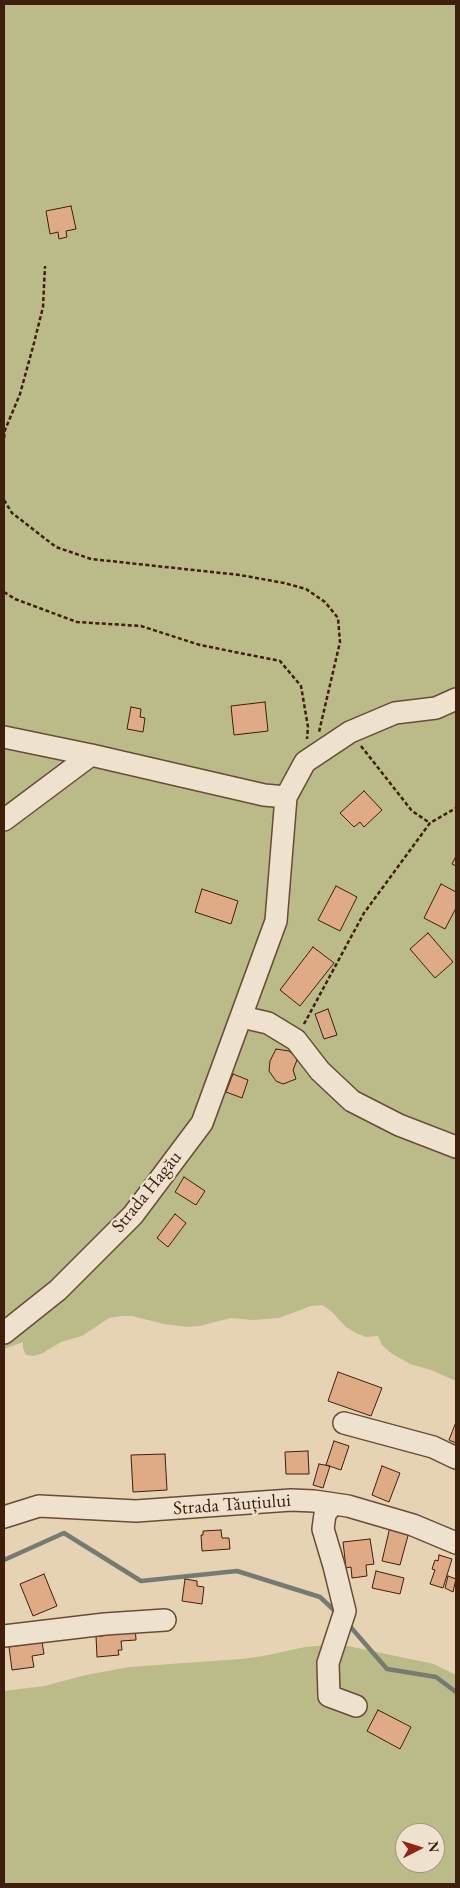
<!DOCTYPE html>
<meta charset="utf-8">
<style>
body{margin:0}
#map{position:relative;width:460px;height:1888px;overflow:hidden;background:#e5d3b4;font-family:"EB Garamond",serif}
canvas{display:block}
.frame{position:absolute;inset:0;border:5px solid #3e1f0c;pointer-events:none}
.north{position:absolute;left:395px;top:1823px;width:50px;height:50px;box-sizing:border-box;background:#eee2ce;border:1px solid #a89480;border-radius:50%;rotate:85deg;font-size:14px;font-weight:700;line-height:20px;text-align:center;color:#3e1f0c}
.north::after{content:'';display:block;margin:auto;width:18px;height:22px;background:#8f2418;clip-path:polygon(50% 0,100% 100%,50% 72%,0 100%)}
</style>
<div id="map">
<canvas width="460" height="1888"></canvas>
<div class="frame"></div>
<div class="north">N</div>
</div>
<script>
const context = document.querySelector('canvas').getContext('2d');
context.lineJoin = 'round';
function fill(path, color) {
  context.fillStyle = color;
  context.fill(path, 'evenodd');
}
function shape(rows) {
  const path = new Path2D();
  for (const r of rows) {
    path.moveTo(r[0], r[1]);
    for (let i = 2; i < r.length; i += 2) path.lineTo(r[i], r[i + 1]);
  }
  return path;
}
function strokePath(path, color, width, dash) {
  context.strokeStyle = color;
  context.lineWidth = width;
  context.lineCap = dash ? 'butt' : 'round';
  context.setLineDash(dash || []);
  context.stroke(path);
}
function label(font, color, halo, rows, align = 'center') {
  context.font = font + ' "EB Garamond",serif';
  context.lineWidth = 4.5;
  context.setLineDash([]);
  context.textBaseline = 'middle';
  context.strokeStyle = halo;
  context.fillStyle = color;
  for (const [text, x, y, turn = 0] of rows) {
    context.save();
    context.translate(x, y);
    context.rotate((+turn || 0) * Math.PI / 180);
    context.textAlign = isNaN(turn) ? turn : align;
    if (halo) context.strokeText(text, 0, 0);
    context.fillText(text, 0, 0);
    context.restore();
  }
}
fill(shape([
 [4,4,456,4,456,1381,431,1370,410,1364,391,1353,382,1345,378,1336,366,1337,356,1333,346,1327,331,1311,322,1305,311,1306,279,1318,253,1320,231,1318,199,1326,187,1327,164,1324,132,1316,121,1316,109,1318,82,1336,61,1342,41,1354,33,1356,26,1355,23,1348,23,1342,4,1349],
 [326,1645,348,1646,434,1664,456,1675,456,1884,4,1884,4,1691,44,1686,86,1675,129,1667,241,1659,263,1656,305,1647],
 [405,1833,435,1833,435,1863,405,1863]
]), '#bbbb89');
strokePath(shape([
 [4,1560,64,1533,141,1581,237,1571,320,1597,337,1613],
 [348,1624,387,1669,436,1677,456,1692]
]), '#757a73', 4.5);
const building = shape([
 [71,206,76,229,66,231,67,237,59,239,58,232,50,234,46,211,71,206],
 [265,702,268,731,234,735,231,706,265,702],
 [131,707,141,709,140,717,145,718,143,732,127,729,131,707],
 [364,791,382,810,364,827,360,822,354,827,340,813,364,791],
 [456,856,456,866,452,864,456,856],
 [441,884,456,892,456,908,445,929,424,918,441,884],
 [336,886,357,897,340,931,318,920,336,886],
 [202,889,238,901,231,924,195,912,202,889],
 [428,933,453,962,435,978,410,949,428,933],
 [313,947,334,963,300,1006,280,990,313,947],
 [328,1009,337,1035,324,1039,315,1014,328,1009],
 [276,1049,289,1051,294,1055,297,1060,293,1070,296,1079,283,1084,276,1081,269,1071,270,1061,276,1049],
 [233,1074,248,1080,242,1098,226,1092,233,1074],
 [184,1177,205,1191,196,1205,175,1192,184,1177],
 [175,1214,186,1223,168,1247,157,1238,175,1214],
 [338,1372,382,1388,371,1416,328,1401,338,1372],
 [456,1422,456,1443,449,1440,456,1422],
 [334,1441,349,1446,341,1470,326,1465,334,1441],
 [308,1451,309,1474,286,1474,285,1452,308,1451],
 [165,1454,167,1490,133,1492,131,1455,165,1454],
 [319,1464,330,1466,323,1488,313,1485,319,1464],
 [382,1466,400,1473,389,1502,372,1495,382,1466],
 [390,1527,409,1532,400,1565,382,1561,390,1527],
 [221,1530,222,1538,229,1538,230,1549,202,1551,201,1535,203,1535,203,1531,221,1530],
 [370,1539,374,1564,366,1565,367,1576,352,1578,351,1567,346,1568,343,1542,370,1539],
 [439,1555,452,1559,443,1588,430,1584,435,1570,432,1569,435,1560,438,1561,439,1555],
 [376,1571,404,1578,400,1594,372,1588,376,1571],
 [44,1574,57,1606,33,1616,20,1584,44,1574],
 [448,1576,456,1579,453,1592,445,1588,448,1576],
 [185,1579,197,1581,197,1586,204,1587,202,1604,182,1601,185,1579],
 [135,1626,136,1640,121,1641,122,1650,118,1650,119,1655,97,1657,96,1636,103,1636,103,1629,135,1626],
 [42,1642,44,1654,32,1656,34,1667,12,1670,9,1647,42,1642],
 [378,1710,411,1727,400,1749,367,1731,378,1710]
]);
fill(building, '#dfab87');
strokePath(building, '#3e1f0c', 1);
const minor = shape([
 [4,737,91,755,264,795,286,797],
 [4,820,91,755],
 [242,1017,268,1023,296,1040,320,1071,352,1101,399,1125,456,1147],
 [4,1333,58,1290,133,1215,202,1123,276,921,286,797,305,762,350,732,395,713,436,708,456,699],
 [344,1423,433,1447,456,1458],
 [333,1504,325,1514,323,1529,334,1566,345,1611,328,1663,329,1696,356,1706],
 [4,1517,39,1506,136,1511,291,1500,314,1501,348,1506,413,1525,456,1543],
 [4,1636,105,1624,165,1620]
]);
strokePath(minor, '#684c36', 24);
strokePath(shape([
 [4,438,5,430,20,394,34,343,43,307,45,266],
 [4,500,12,513,56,547,91,559,240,575,284,583,306,589,325,602,338,618,340,642,319,732],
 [4,592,15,599,77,622,141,626,200,645,280,661,301,686,308,727,307,739],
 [361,746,412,811,430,823],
 [304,1024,364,913,430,823,456,808]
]), '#3e1f0c', 2.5, [4, 2.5]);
strokePath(minor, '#eee2ce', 21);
label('19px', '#3e1f0c', '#eee2ce', [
 ["Strada Hagău",147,1192,-51],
 ["Strada Tăuțiului",232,1505,-4]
]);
</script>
